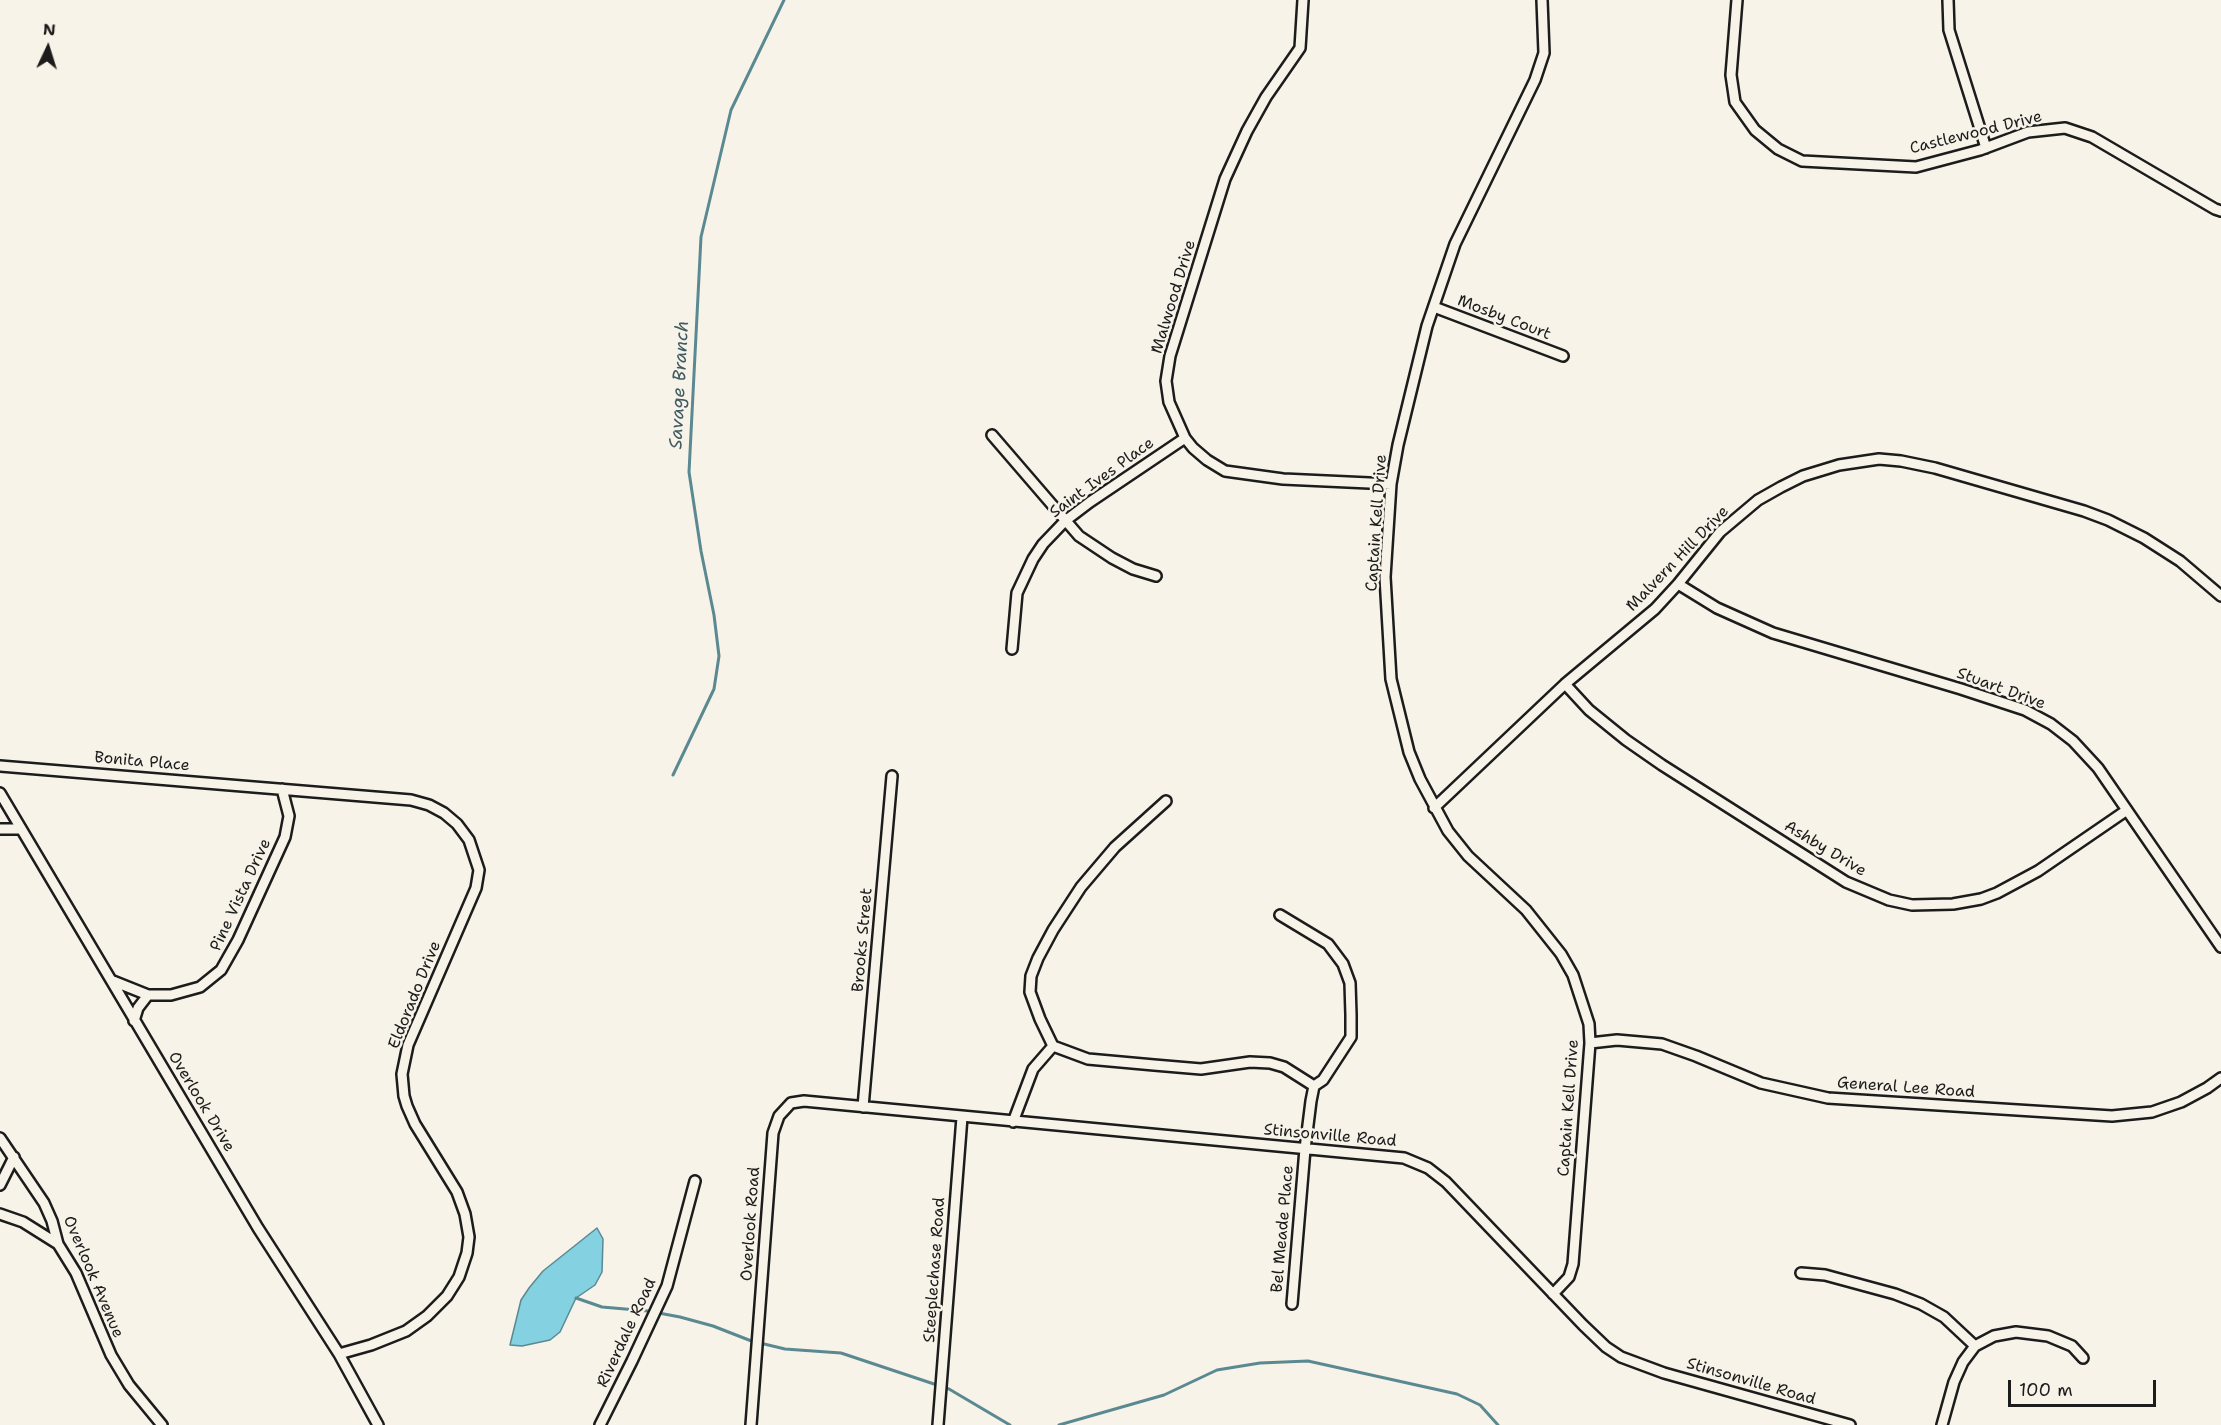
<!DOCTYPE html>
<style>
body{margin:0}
#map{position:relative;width:2221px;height:1425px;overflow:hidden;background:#f7f3e8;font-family:"Shantell Sans",sans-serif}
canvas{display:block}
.north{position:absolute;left:18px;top:18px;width:60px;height:60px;-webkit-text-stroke:4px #f7f3e8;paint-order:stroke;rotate:4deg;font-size:16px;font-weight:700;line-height:24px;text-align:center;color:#1c1c1c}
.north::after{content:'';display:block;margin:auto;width:21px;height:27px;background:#1c1c1c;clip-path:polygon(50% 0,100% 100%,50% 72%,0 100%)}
.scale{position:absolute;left:2008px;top:1380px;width:148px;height:27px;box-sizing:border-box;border:3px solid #1c1c1c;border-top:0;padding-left:8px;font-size:18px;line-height:21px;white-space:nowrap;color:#1c1c1c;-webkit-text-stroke:4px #f7f3e8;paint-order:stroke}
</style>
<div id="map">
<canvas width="2221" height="1425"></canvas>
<div class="north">N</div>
<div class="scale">100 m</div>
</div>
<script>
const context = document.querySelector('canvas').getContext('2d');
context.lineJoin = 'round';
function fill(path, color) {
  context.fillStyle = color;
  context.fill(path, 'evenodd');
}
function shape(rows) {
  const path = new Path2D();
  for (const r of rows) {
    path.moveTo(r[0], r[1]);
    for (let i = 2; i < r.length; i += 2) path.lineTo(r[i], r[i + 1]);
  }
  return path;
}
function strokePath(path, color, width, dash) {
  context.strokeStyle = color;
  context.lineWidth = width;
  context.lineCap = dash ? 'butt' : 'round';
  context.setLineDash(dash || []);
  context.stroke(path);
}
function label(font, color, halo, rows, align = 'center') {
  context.font = font + ' "Shantell Sans",sans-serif';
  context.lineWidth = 5;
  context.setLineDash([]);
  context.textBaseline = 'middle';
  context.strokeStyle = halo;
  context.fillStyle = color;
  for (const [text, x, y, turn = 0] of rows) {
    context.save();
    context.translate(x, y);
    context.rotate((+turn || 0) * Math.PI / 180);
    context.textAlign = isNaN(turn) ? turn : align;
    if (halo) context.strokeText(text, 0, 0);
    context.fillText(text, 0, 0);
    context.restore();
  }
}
const water = shape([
 [597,1228,603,1239,602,1272,595,1285,576,1298,560,1332,550,1340,522,1346,510,1345,521,1300,529,1288,543,1271,597,1228]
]);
fill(water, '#83d1e1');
strokePath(water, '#5a8992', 1.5);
strokePath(shape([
 [673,775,714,689,719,656,714,615,701,551,689,472,701,237,731,110,784,0],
 [576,1298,602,1307,648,1311,680,1317,713,1326,754,1342],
 [760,1343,785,1349,841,1353,949,1389,1010,1425],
 [1059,1425,1164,1395,1217,1370,1260,1363,1308,1361,1457,1394,1480,1405,1498,1425]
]), '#5a8992', 3);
const minor = shape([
 [1303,0,1300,48,1266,97,1247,131,1225,179,1170,356,1166,381,1169,402,1185,438,1193,448,1207,460,1225,471,1283,479,1391,484],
 [1542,0,1544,53,1535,80,1455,244,1427,326,1398,445,1391,484,1385,577,1391,679,1409,752,1420,779,1448,831,1468,856,1526,910,1561,954,1573,975,1589,1024,1590,1043,1573,1264,1569,1277,1553,1294],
 [1737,0,1731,75,1735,102,1755,130,1778,149,1802,161,1916,167,1980,150,2028,132,2065,128,2092,137,2215,209,2221,211],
 [1948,0,1949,30,1986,148],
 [1434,307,1563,356],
 [992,435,1079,536,1112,558,1133,569,1156,576],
 [1678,584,1717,608,1773,633,1961,689,2025,710,2051,724,2073,741,2098,768,2221,947],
 [1012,649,1017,593,1033,559,1043,544,1065,521,1090,502,1185,438],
 [1565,684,1589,710,1626,740,1662,765,1846,882,1889,900,1912,905,1953,904,1981,899,1997,893,2038,871,2127,810],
 [0,766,411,800,429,805,444,813,457,824,469,840,479,870,476,888,408,1045,402,1074,404,1096,407,1106,415,1124,457,1192,465,1214,469,1237,467,1253,459,1277,447,1296,427,1316,406,1331,371,1345,339,1354],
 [0,793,258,1228,339,1354,378,1425],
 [1166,801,1115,847,1081,887,1053,930,1038,958,1031,976,1030,992,1040,1019,1053,1046,1088,1059,1154,1065,1201,1069,1250,1062,1270,1063,1284,1067,1314,1086],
 [1434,808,1565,684,1655,609,1678,584,1720,532,1758,500,1781,487,1803,476,1839,465,1879,459,1901,461,1935,468,2084,511,2108,520,2144,538,2180,561,2221,596],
 [0,829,20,829],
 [1280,915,1328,944,1343,964,1350,983,1351,1015,1351,1037,1323,1080,1314,1086,1311,1101,1305,1149,1292,1304],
 [113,981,148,995,171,995,200,987,221,970,238,940,285,837,289,816,282,789],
 [134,1021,138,1008,148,995],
 [1590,1043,1617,1040,1662,1044,1696,1056,1761,1083,1828,1098,2112,1116,2152,1112,2181,1102,2207,1088,2221,1078],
 [863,1107,892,776],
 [1013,1122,1033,1069,1053,1046],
 [0,1138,44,1203,52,1221,58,1244,76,1273,111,1355,129,1385,162,1425],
 [0,1185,14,1157],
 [0,1214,23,1222,58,1244],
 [1801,1273,1825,1275,1895,1294,1921,1304,1944,1317,1975,1346],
 [600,1425,632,1361,667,1286,695,1181],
 [751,1425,773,1133,779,1116,791,1103,804,1101,1404,1158,1428,1168,1446,1182,1583,1325,1606,1347,1621,1357,1664,1373,1850,1425],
 [938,1425,962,1117],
 [1942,1425,1954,1382,1963,1362,1975,1346,1994,1336,2016,1332,2048,1336,2072,1346,2083,1358]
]);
strokePath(minor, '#1c1c1c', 14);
strokePath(minor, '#f7f3e8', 9);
label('16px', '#1c1c1c', '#f7f3e8', [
 ["Castlewood Drive",1976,133,-14],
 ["Malwood Drive",1174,297,-73],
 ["Mosby Court",1504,318,21],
 ["Saint Ives Place",1102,478,-36],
 ["Captain Kell Drive",1377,523,-86],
 ["Malvern Hill Drive",1678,559,-46],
 ["Stuart Drive",2001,689,20],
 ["Bonita Place",142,762,5],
 ["Ashby Drive",1825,849,31],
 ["Pine Vista Drive",241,895,-65],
 ["Brooks Street",863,940,-85],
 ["Eldorado Drive",415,995,-68],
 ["General Lee Road",1906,1088,4],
 ["Overlook Drive",201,1102,59],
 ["Captain Kell Drive",1569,1108,-86],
 ["Stinsonville Road",1330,1136,5],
 ["Overlook Road",751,1224,-86],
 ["Bel Meade Place",1283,1229,-85],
 ["Steeplechase Road",935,1270,-86],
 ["Overlook Avenue",93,1277,67],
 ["Riverdale Road",627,1333,-65],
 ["Stinsonville Road",1751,1382,16]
]);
label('italic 18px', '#405b61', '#f7f3e8', [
 ["Savage Branch",680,385,-87]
]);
</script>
